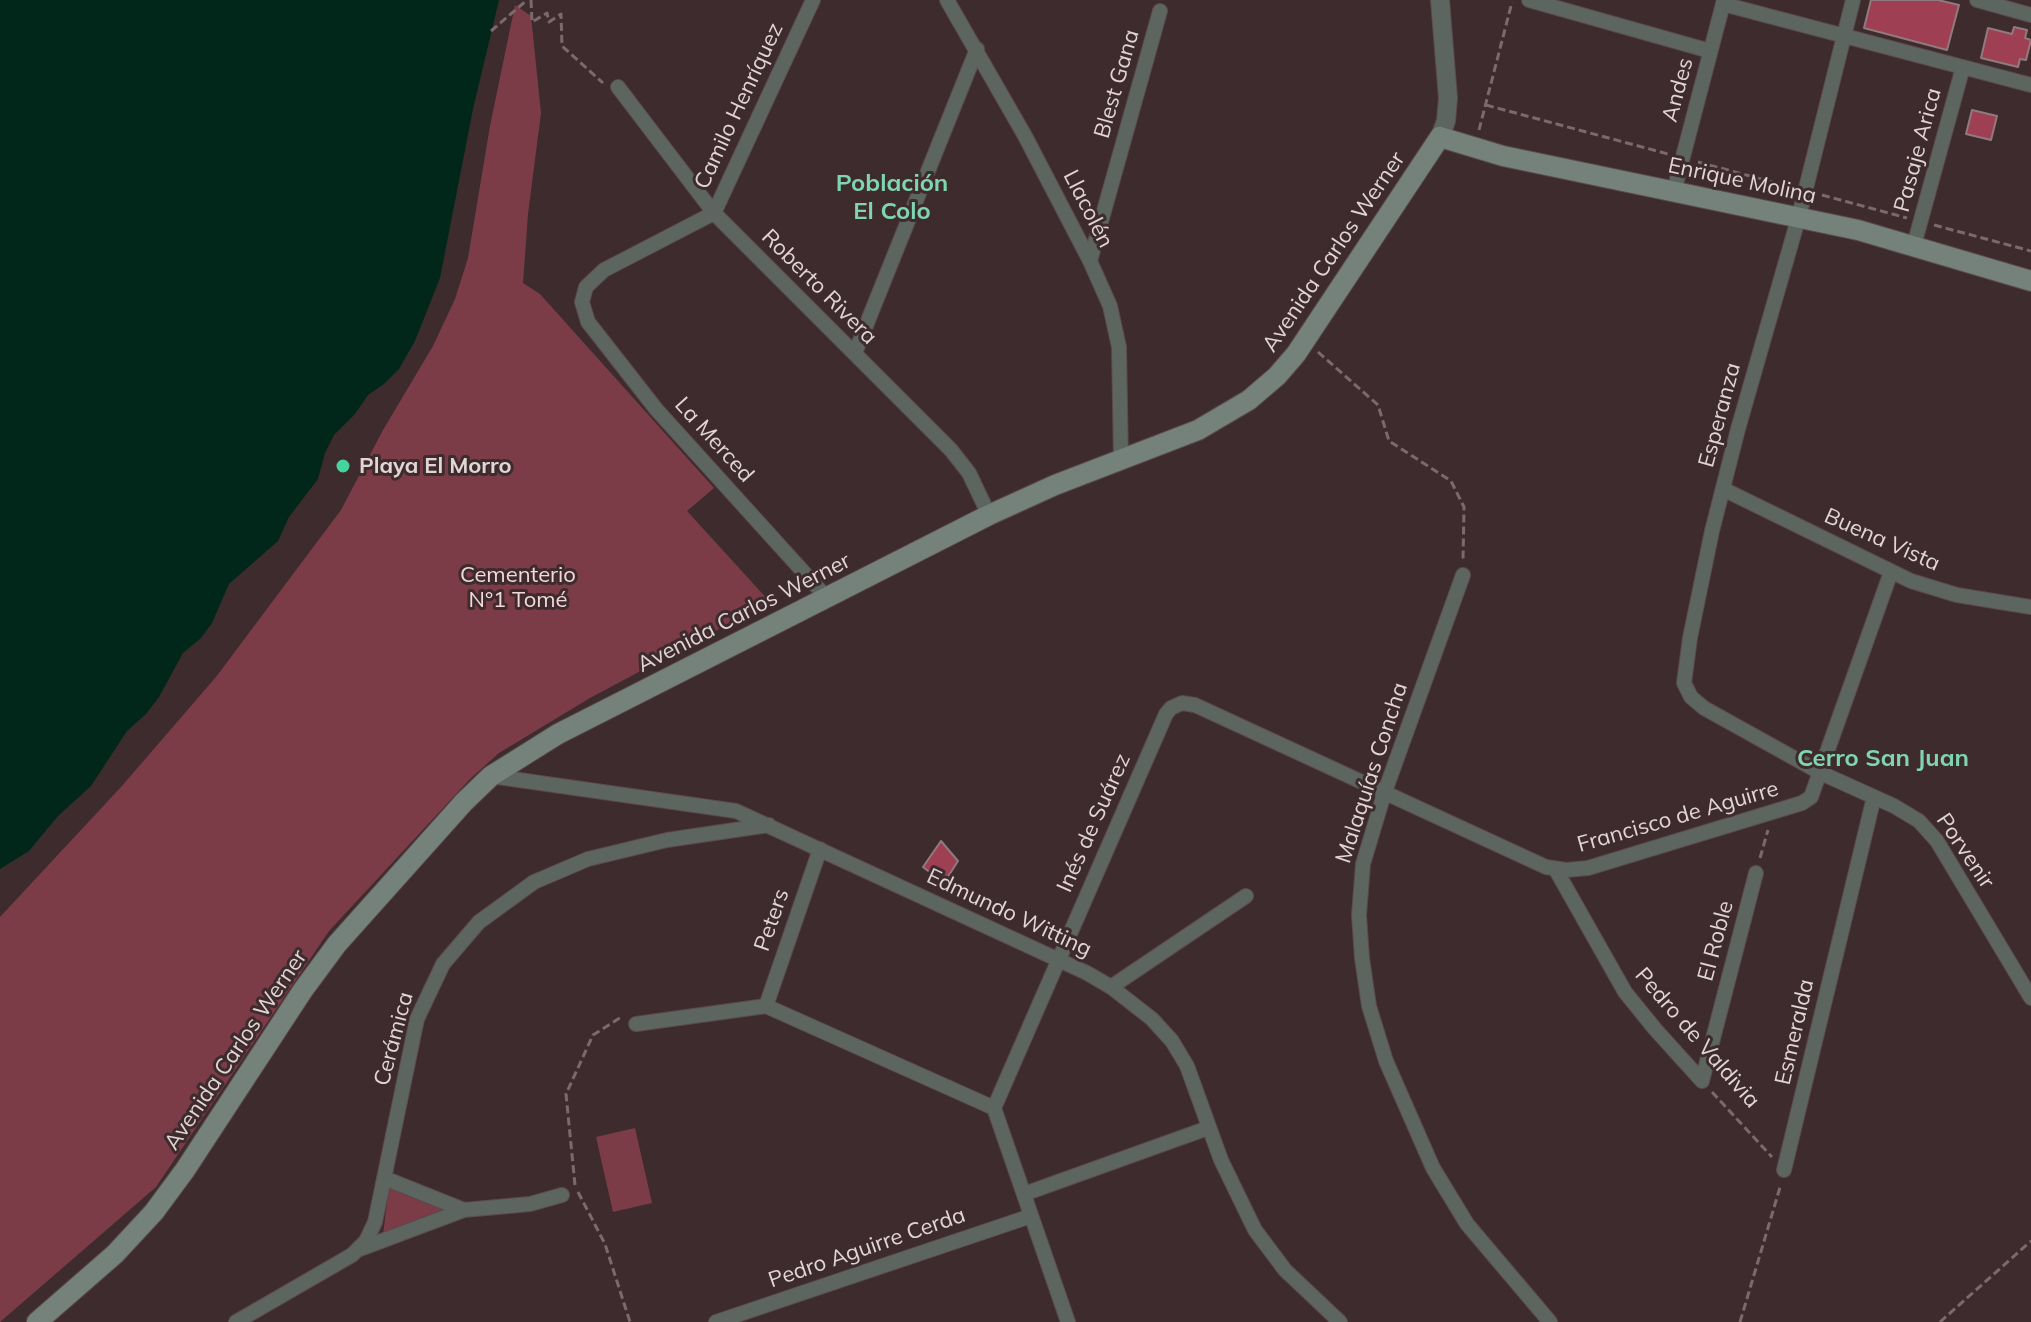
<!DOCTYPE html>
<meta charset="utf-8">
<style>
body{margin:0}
canvas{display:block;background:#3d2b2d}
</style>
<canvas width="2031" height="1322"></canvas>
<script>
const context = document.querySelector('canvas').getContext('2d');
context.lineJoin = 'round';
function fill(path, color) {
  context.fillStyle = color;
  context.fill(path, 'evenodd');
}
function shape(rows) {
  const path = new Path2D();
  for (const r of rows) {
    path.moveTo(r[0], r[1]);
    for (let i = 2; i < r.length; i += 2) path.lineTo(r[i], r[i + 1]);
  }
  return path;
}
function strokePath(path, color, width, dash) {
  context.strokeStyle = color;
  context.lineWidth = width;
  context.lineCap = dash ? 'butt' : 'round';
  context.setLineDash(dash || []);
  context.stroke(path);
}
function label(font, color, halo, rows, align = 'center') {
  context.font = font + ' Mulish,sans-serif';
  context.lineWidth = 6;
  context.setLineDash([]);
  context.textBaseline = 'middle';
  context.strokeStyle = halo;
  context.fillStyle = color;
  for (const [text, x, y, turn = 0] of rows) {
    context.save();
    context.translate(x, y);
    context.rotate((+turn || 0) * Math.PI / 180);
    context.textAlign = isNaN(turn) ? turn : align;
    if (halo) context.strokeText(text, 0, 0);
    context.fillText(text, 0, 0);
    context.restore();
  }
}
fill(shape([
 [515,5,531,16,541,113,528,214,523,283,540,294,714,488,687,511,770,602,590,698,499,753,470,779,329,931,156,1187,0,1322,0,917,121,787,216,677,341,510,383,430,433,346,455,299,468,258,490,126],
 [635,1128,652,1203,613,1212,596,1137],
 [389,1186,445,1207,445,1213,383,1235]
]), '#7b3c48');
fill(shape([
 [0,0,499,0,473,109,440,278,415,341,399,369,384,384,368,395,355,414,334,435,325,453,318,479,289,517,278,541,229,584,212,623,201,638,183,653,159,697,146,714,127,731,91,786,58,816,29,851,0,869]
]), '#002719');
const building = shape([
 [1871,0,1938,0,1959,5,1947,50,1864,28,1871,0],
 [2014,27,2027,30,2025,38,2031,40,2026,60,2020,59,2018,67,1981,58,1988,28,2012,34,2014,27],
 [1972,110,1997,116,1991,140,1966,134,1972,110],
 [941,841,958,861,944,883,923,867,941,841]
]);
fill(building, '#9f3f54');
strokePath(building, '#907a7d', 2);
const minor = shape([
 [813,0,714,213,604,270,586,287,582,302,588,322,656,409,827,598],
 [947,0,1025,136,1090,261,1110,306,1119,347,1121,460],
 [1529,0,1710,51],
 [1853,0,1799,216,1738,429,1712,531,1690,638,1684,683,1691,697,1704,708,1821,773,1894,806,1919,821,1937,841,2031,998],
 [1977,0,2031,15],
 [1723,4,2031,85],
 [618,87,714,213,951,450,969,473,989,515],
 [1674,191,1724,0],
 [1914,245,1963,67],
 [1090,261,1160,11],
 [855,353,977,49],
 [1723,489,1911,581,1957,595,2031,607],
 [1463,575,1384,794,1363,864,1359,915,1362,958,1369,1006,1386,1061,1433,1168,1467,1224,1550,1322],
 [491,776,736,811,1087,973,1111,987,1152,1019,1172,1041,1187,1066,1221,1160,1255,1230,1285,1270,1340,1322],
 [1556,870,1625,992,1655,1029,1702,1081],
 [1111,987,1246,896],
 [766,1006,820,849],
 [636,1024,766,1006,994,1108],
 [1702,1081,1756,873],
 [1784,1170,1874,797],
 [384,1178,464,1210],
 [1024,1194,1208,1128],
 [360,1249,464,1210,530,1204,562,1195],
 [236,1322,352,1255,366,1241,375,1222,417,1019,443,964,479,922,534,882,588,859,667,840,769,825],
 [716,1322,1031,1216],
 [1068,1322,994,1108,1166,714,1171,708,1182,703,1195,705,1546,867,1566,870,1588,868,1802,803,1811,797,1891,572]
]);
const tertiary = shape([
 [1440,0,1448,98,1446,121,1440,137]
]);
const secondary = shape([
 [37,1322,115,1254,154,1212,185,1170,303,990,337,944,464,802,491,776,558,734,989,515,1055,485,1198,430,1249,400,1277,376,1296,354,1440,137,1503,156,1858,230,2031,281]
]);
strokePath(minor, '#5b4a4b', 16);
strokePath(tertiary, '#5b4a4b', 20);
strokePath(secondary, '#5b4a4b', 22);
strokePath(shape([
 [531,0,532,22,547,13,549,22,561,14,562,46,603,83],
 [491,31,527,0],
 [1486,105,1668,154],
 [1479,130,1512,2],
 [1698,162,1791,187],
 [1822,195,1907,218],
 [1934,225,2031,251],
 [1318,352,1378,405,1389,441,1451,481,1464,507,1463,559],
 [1760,858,1768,830],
 [1712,1092,1772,1157],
 [575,1185,566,1094,593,1035,623,1016],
 [578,1192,605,1244,630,1322],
 [1740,1322,1781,1184],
 [1940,1322,2031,1241]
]), '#7a6a6c', 3, [8, 4]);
strokePath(minor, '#5d6561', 14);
strokePath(tertiary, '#5d6561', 18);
strokePath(secondary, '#75827b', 20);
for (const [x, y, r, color] of [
 [343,466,8,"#46d49e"]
]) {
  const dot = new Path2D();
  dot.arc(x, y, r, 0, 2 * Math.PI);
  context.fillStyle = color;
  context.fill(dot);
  strokePath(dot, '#3d2b2d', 3);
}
label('22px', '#e1d5d6', '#3d2b2d', [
 ["Blest Gana",1117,84,-74],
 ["Andes",1678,90,-75],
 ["Camilo Henríquez",739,106,-65],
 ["Pasaje Arica",1918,150,-75],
 ["Enrique Molina",1742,181,12],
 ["Llacolén",1088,209,63],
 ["Avenida Carlos Werner",1334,252,-56],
 ["Roberto Rivera",819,287,45],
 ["Esperanza",1720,415,-75],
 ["La Merced",714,440,48],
 ["Buena Vista",1882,540,24],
 ["Avenida Carlos Werner",744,613,-27],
 ["Malaquías Concha",1372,773,-72],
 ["Francisco de Aguirre",1678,817,-16],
 ["Inés de Suárez",1094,823,-66],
 ["Porvenir",1965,851,56],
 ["Edmundo Witting",1009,913,25],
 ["Peters",772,920,-71],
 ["El Roble",1716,941,-75],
 ["Esmeralda",1795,1032,-77],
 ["Pedro de Valdivia",1697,1038,49],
 ["Cerámica",394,1039,-75],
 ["Avenida Carlos Werner",236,1050,-56],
 ["Pedro Aguirre Cerda",867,1248,-19]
]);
label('bold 22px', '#e1d5d6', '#3d2b2d', [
 ["Playa El Morro",359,466]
], 'left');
label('22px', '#f3d7da', '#3d2b2d', [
 ["Cementerio",518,575],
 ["N°1 Tomé",518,600]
]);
label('bold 24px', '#7fd5af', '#3d2b2d', [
 ["Población",892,184],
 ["El Colo",892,212],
 ["Cerro San Juan",1883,759]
]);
</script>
